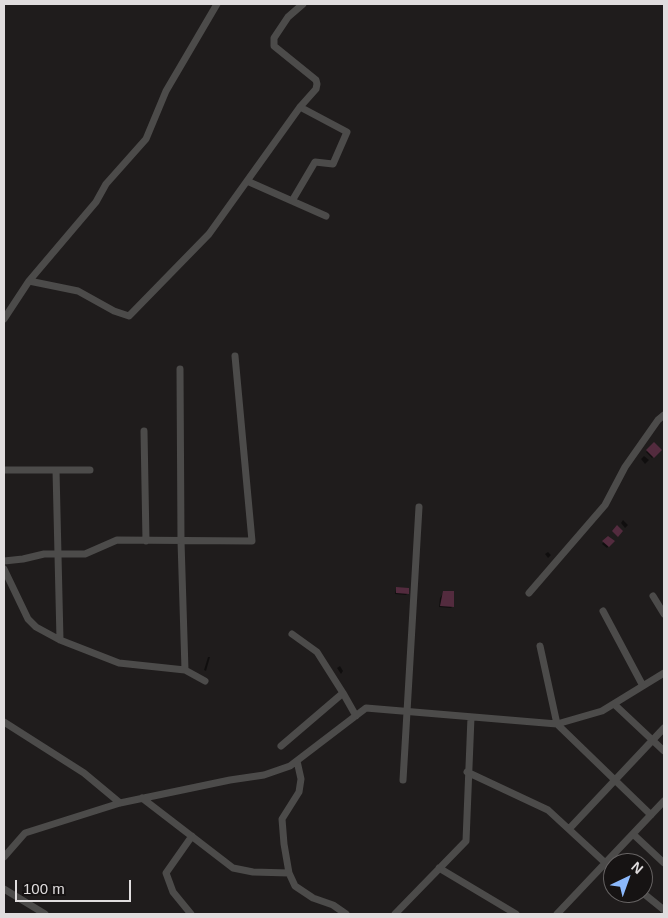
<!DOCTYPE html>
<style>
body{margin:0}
#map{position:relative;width:668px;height:918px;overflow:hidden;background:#1f1c1c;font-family:Helvetica,sans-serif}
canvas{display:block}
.frame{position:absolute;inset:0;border:5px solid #e0ddde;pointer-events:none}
.north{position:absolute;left:603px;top:853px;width:50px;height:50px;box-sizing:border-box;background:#161313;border:1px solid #676464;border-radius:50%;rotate:42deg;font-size:14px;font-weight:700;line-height:20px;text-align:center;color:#e0ddde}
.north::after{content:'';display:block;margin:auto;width:18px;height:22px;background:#8cb9fc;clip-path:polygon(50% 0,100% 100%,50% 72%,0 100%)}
.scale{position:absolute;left:15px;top:880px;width:116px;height:22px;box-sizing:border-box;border:2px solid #e0ddde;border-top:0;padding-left:6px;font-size:15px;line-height:18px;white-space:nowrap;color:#e0ddde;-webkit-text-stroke:4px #161313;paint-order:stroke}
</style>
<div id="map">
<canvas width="668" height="918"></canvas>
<div class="frame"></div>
<div class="north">N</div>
<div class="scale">100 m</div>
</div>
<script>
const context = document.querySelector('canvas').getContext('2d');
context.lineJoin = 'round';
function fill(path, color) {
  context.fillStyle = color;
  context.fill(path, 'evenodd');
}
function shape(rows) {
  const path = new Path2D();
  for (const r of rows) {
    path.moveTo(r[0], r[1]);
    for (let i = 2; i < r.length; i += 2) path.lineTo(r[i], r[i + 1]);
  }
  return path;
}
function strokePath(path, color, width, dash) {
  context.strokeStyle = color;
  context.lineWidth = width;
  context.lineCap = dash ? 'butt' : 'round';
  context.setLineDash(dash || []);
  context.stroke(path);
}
fill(shape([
 [654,444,660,450,652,458,646,452],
 [644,456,649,460,645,464,641,459],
 [623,520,628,525,625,528,621,523],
 [608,537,613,541,607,548,602,544],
 [548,552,551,555,548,558,545,554],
 [396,589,408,593,406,595,395,594],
 [444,592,453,606,451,608,439,607,440,598],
 [208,657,210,657,206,671,204,670],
 [340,666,343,671,341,674,337,668]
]), '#0007');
fill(shape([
 [654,442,662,450,654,458,646,450],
 [617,525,623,531,618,537,612,531],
 [608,536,615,541,609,547,602,541],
 [396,587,409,588,409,594,396,593],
 [443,591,454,591,454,607,440,606]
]), '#532b3e');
strokePath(shape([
 [247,181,326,216],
 [292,201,315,162,333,164,347,132,300,107],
 [29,281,96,202,106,184,146,139,166,91,217,4],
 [4,319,29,281,78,291,114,311,129,316,209,234,300,107,316,89,317,84,316,80,274,46,274,38,288,17,303,4],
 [180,369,181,541,185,670],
 [144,431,146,541],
 [4,470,90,470],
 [56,470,60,640],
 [4,561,23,559,44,554,85,554,117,540,252,541,235,356],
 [4,569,28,619,36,627,60,640,119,663,185,670,205,681],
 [529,593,605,505,625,467,658,420,664,415],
 [653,596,664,614],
 [603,611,643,686],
 [292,634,317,652,343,693,356,716],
 [540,646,557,724,651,815],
 [614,704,664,751],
 [4,722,84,773,120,803],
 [281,746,343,693],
 [297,761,301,779,299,792,282,819,284,844,289,873,295,886,313,898,333,905,346,914],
 [467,772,548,810,613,870],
 [403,780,419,507],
 [142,798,233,868,253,872,289,873],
 [569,829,664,728],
 [633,834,664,863],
 [4,857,25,833,120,803,230,780,264,775,290,766,366,708,557,724,602,711,664,673],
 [439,868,516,914],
 [4,889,45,914],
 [643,893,664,910],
 [191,914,173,892,166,873,192,836],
 [395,914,466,841,471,717],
 [557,914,664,801]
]), '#4c4b4a', 7);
</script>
